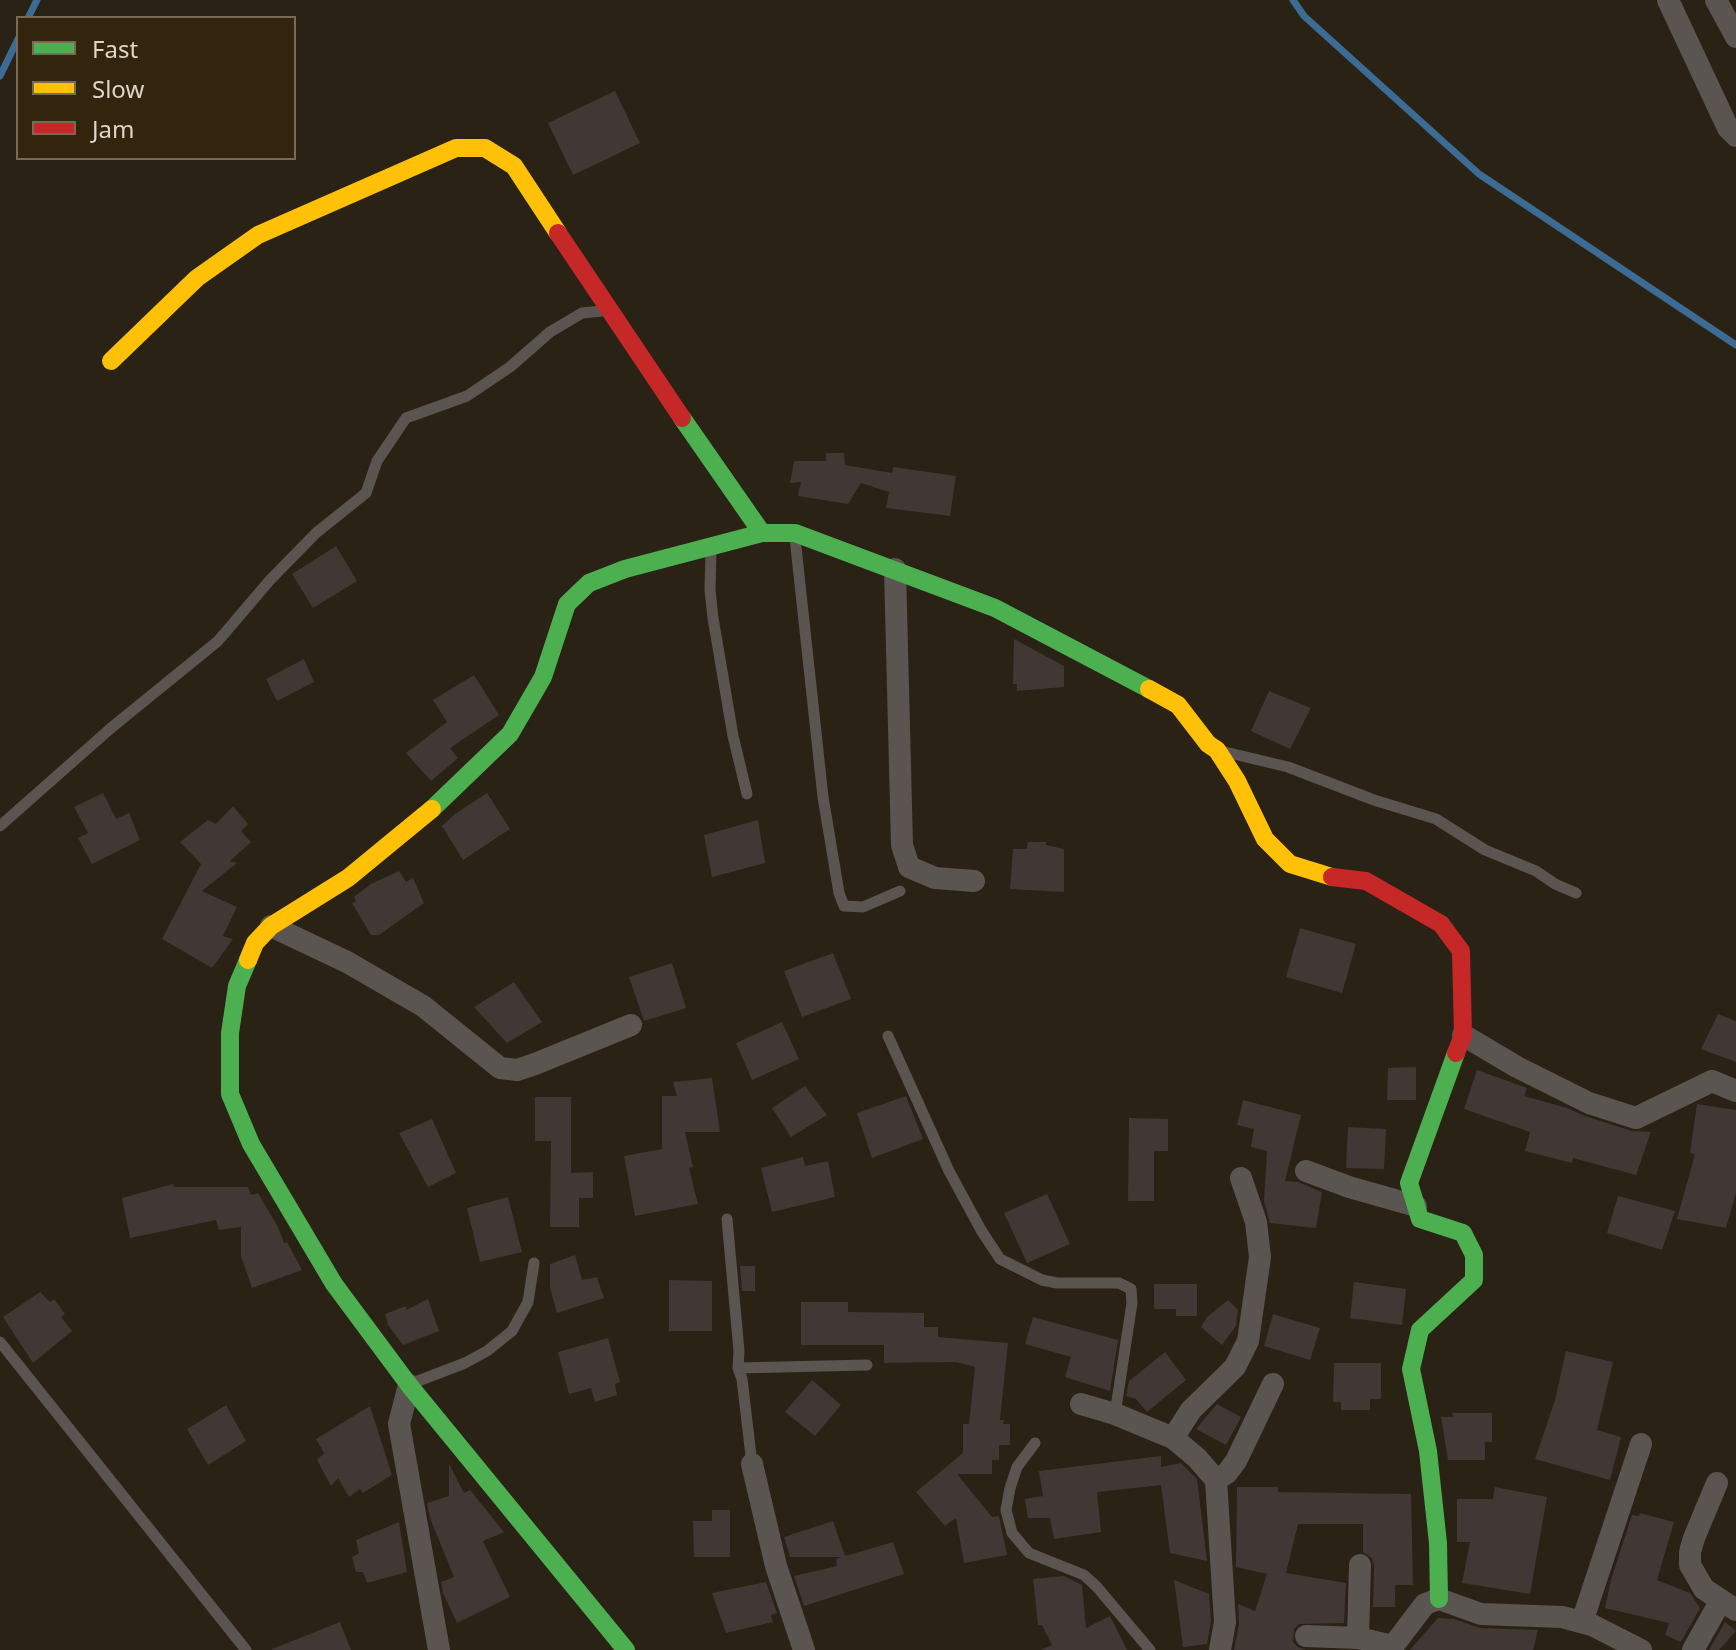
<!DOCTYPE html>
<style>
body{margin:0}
#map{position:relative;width:1736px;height:1650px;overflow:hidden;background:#2a2215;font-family:"Noto Sans",sans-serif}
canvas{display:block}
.legend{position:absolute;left:16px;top:16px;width:280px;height:144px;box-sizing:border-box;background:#32240d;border:2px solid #766b57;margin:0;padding:10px 14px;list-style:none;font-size:24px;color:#ddd5c7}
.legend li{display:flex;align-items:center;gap:16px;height:40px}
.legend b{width:40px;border:2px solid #766b57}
</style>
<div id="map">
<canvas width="1736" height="1650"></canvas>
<ul class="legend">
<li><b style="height:10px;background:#4caf50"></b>Fast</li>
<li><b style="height:10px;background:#ffc107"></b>Slow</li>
<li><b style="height:10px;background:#c62828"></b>Jam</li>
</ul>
</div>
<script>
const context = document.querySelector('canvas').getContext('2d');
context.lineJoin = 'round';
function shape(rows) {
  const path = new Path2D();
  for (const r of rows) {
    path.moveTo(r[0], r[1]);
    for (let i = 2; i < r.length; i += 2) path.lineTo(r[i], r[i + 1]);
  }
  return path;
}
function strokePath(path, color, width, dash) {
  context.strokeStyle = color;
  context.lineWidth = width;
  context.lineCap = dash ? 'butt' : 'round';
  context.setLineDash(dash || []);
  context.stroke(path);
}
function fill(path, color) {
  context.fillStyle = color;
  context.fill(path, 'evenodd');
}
strokePath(shape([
 [1293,0,1304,16,1479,174,1736,345],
 [28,18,37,0],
 [0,76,18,39]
]), '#3c6b94', 7);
fill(shape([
 [615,91,640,143,573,175,548,123],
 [826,453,844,453,845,465,892,473,893,467,956,476,950,516,886,508,889,492,861,483,848,504,798,496,801,482,790,483,794,461,826,461],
 [336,546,357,581,313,608,292,574],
 [1014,639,1064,666,1064,687,1017,691,1017,684,1013,684],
 [304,659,314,682,277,701,266,679],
 [474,675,499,715,450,748,458,758,431,781,406,753,447,722,433,700],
 [1269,691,1311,708,1290,749,1251,731],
 [103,793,116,819,129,813,140,840,92,864,78,838,88,833,74,807],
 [487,793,510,829,463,860,442,826,455,814],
 [233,806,248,824,241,831,251,842,230,861,237,863,202,891,237,907,223,936,233,939,212,968,162,939,201,864,180,842,208,820,216,824],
 [758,820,765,863,712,877,704,835],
 [1028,842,1046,842,1046,845,1064,849,1064,892,1010,889,1013,849,1027,849],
 [399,871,406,882,413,878,424,903,379,935,371,935,352,903,356,901,354,897,371,884],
 [1300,928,1356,944,1342,993,1286,977],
 [833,953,851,999,802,1017,784,971],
 [672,963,686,1008,644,1021,629,977],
 [514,982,542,1022,507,1043,474,1007],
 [1718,1014,1736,1021,1736,1062,1701,1049],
 [782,1022,799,1059,752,1080,736,1043],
 [1416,1067,1416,1100,1387,1100,1388,1068],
 [1477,1070,1527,1088,1524,1096,1567,1108,1585,1116,1632,1131,1651,1132,1636,1175,1573,1158,1572,1163,1525,1151,1530,1132,1464,1109],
 [712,1078,720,1132,685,1132,693,1167,689,1168,698,1204,635,1216,624,1156,662,1149,662,1096,677,1096,673,1082],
 [805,1086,827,1115,791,1137,772,1108],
 [906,1096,923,1139,872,1158,857,1113],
 [535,1097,571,1097,571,1173,593,1172,593,1198,579,1198,579,1227,550,1227,551,1141,535,1141],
 [1243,1100,1301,1115,1285,1181,1298,1182,1322,1192,1316,1228,1270,1223,1264,1201,1267,1151,1251,1147,1254,1129,1237,1125],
 [1697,1104,1736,1110,1736,1193,1726,1228,1677,1219,1695,1154,1690,1153],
 [1129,1118,1168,1119,1168,1151,1154,1151,1154,1201,1128,1201],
 [432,1119,456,1173,428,1187,399,1133],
 [1348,1127,1386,1129,1384,1169,1346,1168],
 [803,1157,805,1166,828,1161,835,1197,772,1212,761,1168],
 [173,1184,174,1187,248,1187,251,1195,258,1193,278,1227,284,1243,287,1242,302,1270,252,1288,241,1256,241,1227,219,1230,216,1220,130,1238,122,1198],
 [1047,1194,1070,1244,1027,1263,1004,1213],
 [1618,1196,1675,1211,1662,1250,1607,1233],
 [508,1197,522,1252,480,1262,467,1208],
 [575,1255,582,1280,597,1277,604,1298,557,1313,550,1288,550,1264],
 [740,1266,755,1266,755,1291,742,1291],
 [669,1280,712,1281,712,1331,669,1331],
 [1354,1282,1406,1289,1402,1325,1350,1318],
 [1154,1284,1197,1284,1197,1316,1176,1316,1176,1309,1154,1309],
 [40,1292,50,1302,54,1299,65,1314,61,1317,72,1331,33,1363,3,1317],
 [428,1299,439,1331,403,1345,388,1325,385,1314,406,1306,406,1310],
 [1228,1300,1238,1310,1236,1326,1222,1345,1201,1327,1207,1317],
 [801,1302,848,1302,848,1312,924,1313,924,1327,938,1327,938,1337,1008,1343,1000,1420,1004,1420,1003,1424,1010,1424,1010,1445,999,1445,999,1460,992,1460,992,1474,957,1474,992,1517,999,1516,1007,1555,964,1563,956,1518,945,1526,916,1492,963,1453,963,1424,969,1424,975,1367,956,1362,884,1363,884,1345,801,1345],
 [1273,1314,1320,1328,1310,1360,1264,1346],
 [1033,1317,1118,1340,1110,1391,1065,1377,1071,1357,1025,1344],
 [608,1338,620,1382,615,1384,617,1395,595,1402,591,1388,569,1394,558,1352],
 [1566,1351,1613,1362,1597,1430,1621,1437,1610,1480,1535,1459,1555,1400],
 [1165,1352,1186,1380,1147,1412,1136,1399,1126,1396,1129,1381],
 [1334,1363,1381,1363,1381,1399,1370,1399,1370,1410,1341,1410,1341,1402,1333,1402],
 [812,1380,841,1405,815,1436,785,1412],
 [1217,1404,1241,1417,1226,1445,1196,1429],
 [226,1405,246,1441,208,1465,187,1429],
 [370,1406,392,1475,363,1493,360,1489,349,1497,338,1478,331,1486,317,1460,324,1453,316,1439],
 [1452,1413,1492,1413,1492,1442,1485,1442,1485,1460,1448,1460,1441,1417,1453,1417],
 [1161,1456,1161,1467,1181,1463,1197,1479,1207,1561,1170,1553,1161,1485,1097,1492,1101,1532,1054,1539,1050,1518,1028,1518,1025,1499,1043,1496,1039,1471],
 [449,1464,464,1493,470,1490,504,1532,483,1541,510,1597,457,1623,443,1593,441,1582,454,1577,430,1518,427,1503,449,1496],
 [1237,1487,1278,1487,1278,1492,1411,1494,1413,1585,1395,1585,1395,1607,1373,1607,1374,1565,1372,1558,1363,1552,1363,1524,1298,1524,1286,1573,1346,1583,1344,1623,1299,1624,1294,1629,1293,1642,1298,1647,1306,1650,1234,1650,1239,1624,1238,1604,1255,1611,1267,1574,1236,1567],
 [1495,1487,1547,1497,1530,1594,1462,1583,1470,1542,1457,1542,1457,1499,1493,1499],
 [712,1510,730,1510,730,1557,694,1557,693,1521,712,1521],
 [1640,1513,1674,1522,1657,1580,1690,1593,1700,1608,1681,1642,1665,1635,1669,1623,1605,1608,1611,1580,1632,1515,1639,1516],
 [833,1521,845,1556,893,1542,904,1574,804,1606,794,1576,837,1566,836,1559,842,1557,790,1557,784,1537],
 [399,1522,407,1572,367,1583,363,1572,356,1572,352,1557,359,1553,356,1540],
 [1064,1576,1082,1585,1086,1628,1110,1616,1127,1650,1041,1650,1052,1645,1042,1625,1038,1625,1033,1579],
 [1174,1580,1209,1594,1211,1621,1207,1644,1183,1647],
 [766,1582,777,1613,771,1615,773,1622,726,1633,712,1593],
 [1438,1618,1454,1619,1480,1628,1538,1630,1533,1650,1410,1650],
 [340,1622,351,1650,272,1650,272,1649],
 [1725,1622,1736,1631,1719,1650,1709,1650]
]), '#413735');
strokePath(shape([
 [795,538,823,797,839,893,844,906,863,907,900,891],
 [711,551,710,590,713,618,733,736,747,794],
 [1225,752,1288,767,1374,800,1436,819,1485,850,1536,871,1555,884,1576,893],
 [0,826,111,728,218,641,270,580,316,533,366,493,377,461,406,418,467,396,510,367,550,332,582,313,602,311],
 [888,1036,949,1171,981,1230,1000,1259,1042,1280,1057,1283,1119,1283,1131,1289,1132,1303,1115,1414],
 [727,1219,739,1351,738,1368,742,1379,752,1464],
 [0,1342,246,1650],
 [738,1368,867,1365],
 [413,1383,465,1363,487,1351,512,1331,528,1302,534,1263],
 [1035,1443,1017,1467,1010,1488,1006,1510,1012,1533,1029,1553,1084,1575,1097,1587,1150,1650]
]), '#5a5551', 11);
strokePath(shape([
 [1668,0,1728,128,1736,136],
 [1716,0,1736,37],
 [895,569,902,845,909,867,935,878,974,881],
 [271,926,347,962,423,1006,500,1068,517,1070,535,1064,631,1025],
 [1463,1035,1517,1067,1589,1103,1636,1118,1712,1081,1736,1091],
 [1306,1171,1349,1187,1416,1206],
 [409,1385,399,1424,439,1650],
 [1081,1404,1115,1414,1173,1438,1197,1458,1216,1480,1225,1622,1220,1650],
 [1173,1438,1191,1410,1235,1367,1248,1341,1260,1257,1256,1222,1241,1178],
 [752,1464,776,1566,804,1650],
 [1216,1480,1227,1473,1236,1461,1273,1384],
 [1717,1483,1694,1538,1690,1552,1690,1565,1704,1589,1736,1610],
 [1582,1622,1641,1444],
 [1306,1636,1358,1638,1393,1646],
 [1358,1638,1360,1565],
 [1390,1650,1425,1604,1439,1599,1481,1614,1562,1617,1592,1625,1641,1650],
 [1693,1650,1720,1602]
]), '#5a5551', 22);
strokePath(shape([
 [682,418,762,533],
 [432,809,510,734,543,677,567,604,589,583,625,569,762,533,795,533,995,608,1149,689],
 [248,960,237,986,230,1033,230,1094,251,1144,334,1284,409,1385,626,1650],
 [1439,1599,1438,1543,1428,1451,1411,1369,1420,1330,1474,1280,1474,1255,1463,1233,1420,1219,1409,1183,1456,1053]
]), '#4caf50', 18);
strokePath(shape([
 [111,361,197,278,258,235,456,148,485,148,514,166,558,233],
 [1149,689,1178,705,1208,744,1217,750,1237,781,1265,839,1290,864,1332,877],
 [248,960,255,943,271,926,348,878,432,809]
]), '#ffc107', 18);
strokePath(shape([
 [558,233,682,418],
 [1332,877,1366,881,1441,924,1461,951,1463,1035,1456,1053]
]), '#c62828', 18);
</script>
